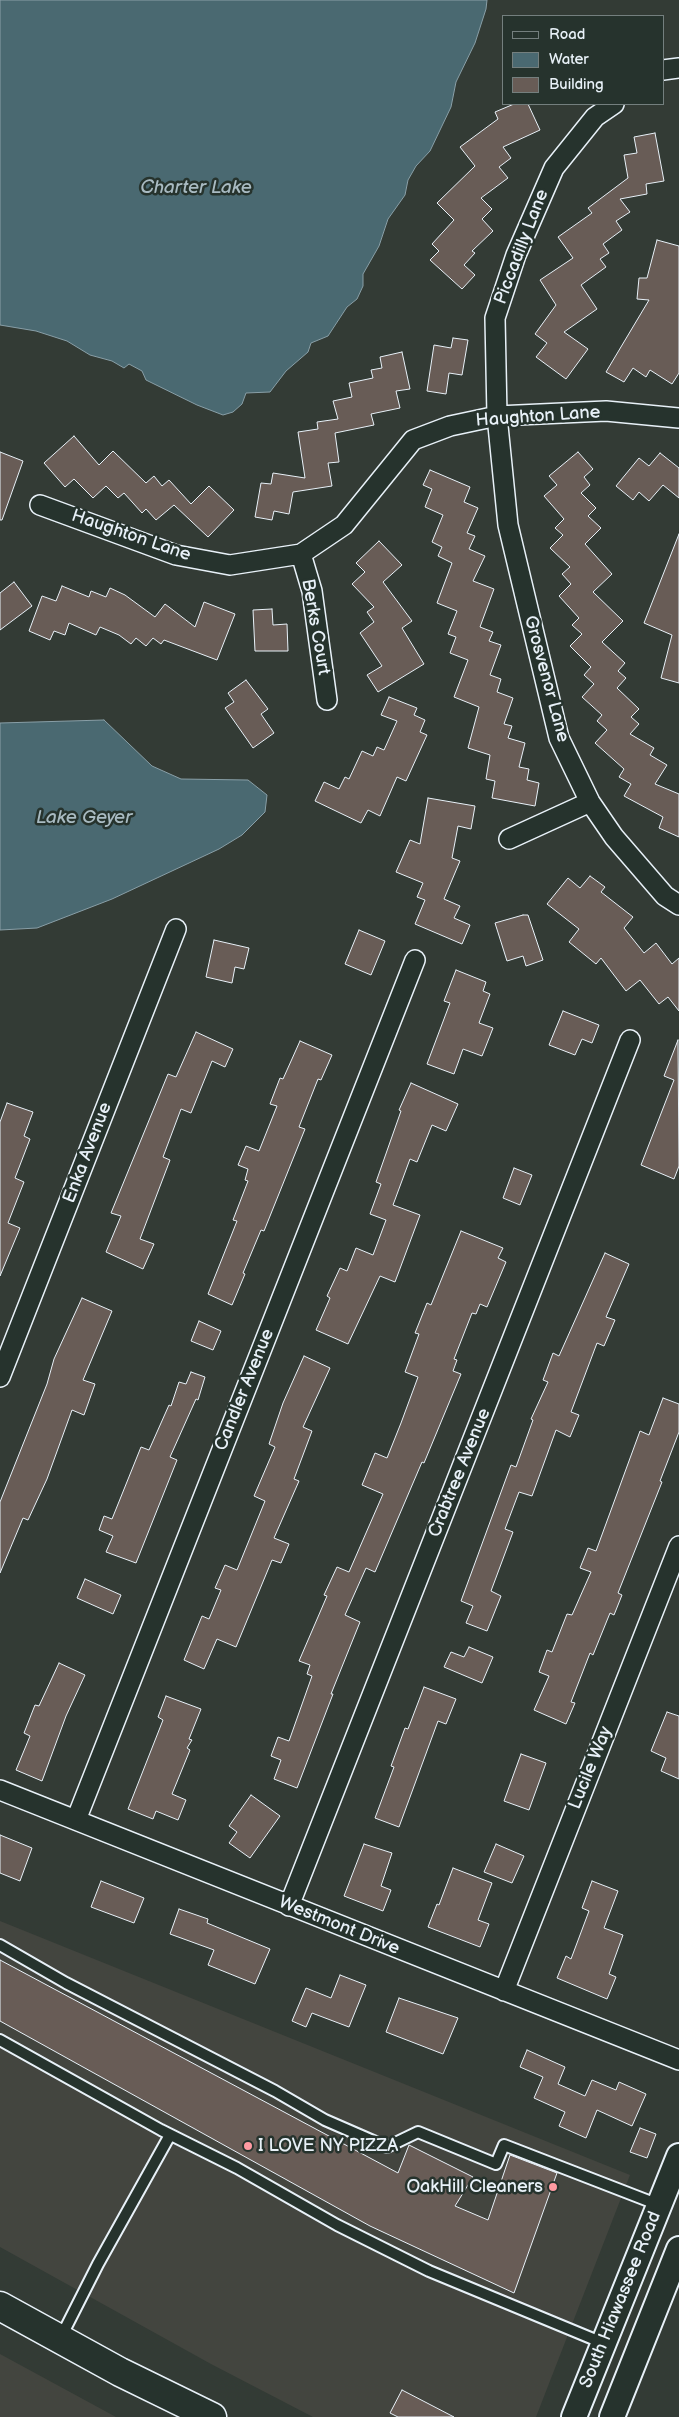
<!DOCTYPE html>
<style>
body{margin:0}
#map{position:relative;width:679px;height:2417px;overflow:hidden;background:#333b35;font-family:"Balsamiq Sans",sans-serif}
canvas{display:block}
.legend{position:absolute;left:502px;top:15px;width:162px;height:90px;box-sizing:border-box;background:#26332d;border:1px solid #747f7e;margin:0;padding:6px 9px;list-style:none;font-size:15px;color:#e8f1f8}
.legend li{display:flex;align-items:center;gap:10px;height:25px}
.legend b{width:25px;border:1px solid #747f7e}
</style>
<div id="map">
<canvas width="679" height="2417"></canvas>
<ul class="legend">
<li><b style="height:6px;background:#26332d"></b>Road</li>
<li><b style="height:14px;background:#4a6971"></b>Water</li>
<li><b style="height:14px;background:#685c56"></b>Building</li>
</ul>
</div>
<script>
const context = document.querySelector('canvas').getContext('2d');
context.lineJoin = 'round';
function fill(path, color) {
  context.fillStyle = color;
  context.fill(path, 'evenodd');
}
function shape(rows) {
  const path = new Path2D();
  for (const r of rows) {
    path.moveTo(r[0], r[1]);
    for (let i = 2; i < r.length; i += 2) path.lineTo(r[i], r[i + 1]);
  }
  return path;
}
function strokePath(path, color, width, dash) {
  context.strokeStyle = color;
  context.lineWidth = width;
  context.lineCap = dash ? 'butt' : 'round';
  context.setLineDash(dash || []);
  context.stroke(path);
}
function label(font, color, halo, rows, align = 'center') {
  context.font = font + ' "Balsamiq Sans",sans-serif';
  context.lineWidth = 5;
  context.setLineDash([]);
  context.textBaseline = 'middle';
  context.strokeStyle = halo;
  context.fillStyle = color;
  for (const [text, x, y, turn = 0] of rows) {
    context.save();
    context.translate(x, y);
    context.rotate((+turn || 0) * Math.PI / 180);
    context.textAlign = isNaN(turn) ? turn : align;
    if (halo) context.strokeText(text, 0, 0);
    context.fillText(text, 0, 0);
    context.restore();
  }
}
fill(shape([
 [0,1921,630,2175,536,2417,313,2417,211,2364,0,2247],
 [0,2354,116,2417,0,2417]
]), '#43453f');
const water = shape([
 [0,0,487,0,486,9,475,43,456,82,451,107,430,151,416,166,408,180,405,195,388,219,379,246,363,274,363,286,357,299,347,307,328,336,311,343,308,352,286,371,270,392,246,393,242,404,233,412,223,415,197,405,146,380,142,371,129,364,124,368,112,361,90,355,67,341,36,331,0,325,0,0],
 [104,720,152,766,181,779,248,780,267,795,265,812,242,835,219,849,112,899,37,928,0,930,0,723,104,720]
]);
fill(water, '#4a6971');
strokePath(water, '#899fa7', 1);
const building = shape([
 [514,104,528,104,540,130,503,147,511,158,499,167,508,178,481,198,492,209,482,219,493,231,472,251,475,253,464,265,475,275,462,289,430,260,439,251,432,244,454,220,437,203,475,166,460,147,498,119,495,112,514,104],
 [655,133,664,181,646,184,647,194,620,199,630,212,616,221,622,230,603,244,609,253,600,259,606,267,581,285,597,309,564,332,588,349,566,379,536,357,547,343,535,334,556,305,540,280,573,258,558,237,592,213,588,208,628,178,624,155,637,153,634,137,655,133],
 [657,240,679,246,679,373,672,384,650,370,646,377,633,368,624,382,606,372,649,300,637,299,639,278,647,278,657,240],
 [453,338,468,340,462,375,449,373,446,394,427,391,434,345,451,348,453,338],
 [402,352,410,389,396,391,400,408,371,414,374,425,335,433,339,462,328,463,332,486,293,492,289,514,274,511,272,520,255,517,261,483,271,484,273,473,305,478,298,432,318,429,317,422,338,419,333,401,352,397,349,383,373,378,371,370,382,368,380,357,402,352],
 [74,436,99,465,113,451,146,483,154,476,162,486,169,480,191,504,209,486,234,510,208,537,174,505,156,520,146,509,142,513,124,493,118,498,106,486,93,498,74,479,65,487,44,463,74,436],
 [0,452,23,461,2,520,0,520,0,452],
 [578,452,593,469,584,477,590,485,581,493,596,508,588,516,601,528,585,544,612,574,593,592,623,621,602,642,625,663,618,671,626,678,617,688,639,709,631,717,639,724,630,734,654,748,650,755,667,765,655,784,679,794,679,837,659,828,663,817,624,796,631,784,619,777,624,769,595,743,607,730,597,721,602,715,582,697,594,684,584,675,591,667,570,646,582,634,572,625,579,618,559,596,571,584,562,574,570,567,550,548,563,535,555,528,564,519,544,496,557,485,549,476,578,452],
 [660,453,679,468,679,498,663,485,649,501,639,492,633,500,616,486,639,458,649,466,660,453],
 [430,470,470,487,464,502,478,508,467,533,475,536,469,549,485,556,473,581,494,589,480,627,493,632,489,641,501,645,490,675,501,679,497,692,513,698,504,724,512,726,508,738,525,743,519,767,529,769,527,780,539,783,535,806,492,798,495,781,486,779,490,755,468,748,479,707,454,697,468,660,450,653,456,637,448,634,457,611,437,603,452,563,438,556,442,547,432,542,443,515,425,507,432,489,423,485,430,470],
 [679,534,679,683,661,678,672,635,644,623,679,534],
 [379,541,402,565,383,582,412,621,402,628,424,664,378,692,367,675,382,666,360,633,374,622,367,612,374,607,352,584,365,572,356,563,379,541],
 [14,582,32,606,0,630,0,593,14,582],
 [62,586,89,597,91,591,106,597,110,588,125,595,155,617,165,604,195,627,204,602,235,614,217,660,164,640,161,644,153,638,146,646,136,638,131,644,119,635,100,627,96,635,69,623,65,635,54,631,50,640,29,631,42,596,56,601,62,586],
 [272,609,273,625,287,624,288,651,255,651,253,610,272,609],
 [246,680,268,709,261,714,274,733,253,748,225,708,234,702,228,693,246,680],
 [389,697,417,708,414,715,425,720,420,732,427,735,406,781,397,777,380,816,368,810,361,823,315,801,324,782,339,789,345,777,349,779,362,751,373,756,377,747,384,750,397,721,381,715,389,697],
 [428,798,475,806,471,829,458,826,452,858,460,861,444,899,460,906,454,918,470,925,462,944,415,924,425,900,417,897,423,883,396,872,410,840,420,844,428,798],
 [590,876,605,887,601,892,633,917,624,928,644,953,656,943,672,964,679,958,679,1011,668,997,659,1004,640,980,626,991,601,958,596,964,569,942,579,929,547,904,568,878,580,888,590,876],
 [523,915,528,915,543,960,526,966,523,956,507,961,495,923,523,915],
 [359,930,385,941,371,975,345,964,359,930],
 [214,940,249,948,244,969,235,967,232,983,206,977,214,940],
 [456,970,486,982,483,991,490,994,479,1023,493,1028,482,1056,463,1049,454,1074,427,1064,450,1003,444,1001,456,970],
 [563,1011,599,1025,592,1043,582,1039,575,1055,549,1045,563,1011],
 [196,1032,233,1049,225,1067,212,1061,191,1113,181,1109,163,1157,170,1160,140,1239,154,1244,143,1269,106,1252,121,1216,111,1213,168,1074,176,1077,196,1032],
 [678,1040,679,1166,674,1179,641,1165,674,1080,664,1076,678,1040],
 [300,1041,332,1055,321,1080,318,1079,299,1127,305,1129,264,1231,261,1230,243,1273,245,1274,232,1305,208,1294,237,1221,233,1220,248,1181,245,1180,248,1169,238,1165,246,1146,259,1151,277,1106,270,1104,280,1078,283,1079,300,1041],
 [411,1083,458,1104,446,1131,432,1125,417,1162,410,1159,393,1205,420,1215,395,1282,380,1276,348,1344,316,1330,330,1298,327,1296,340,1268,347,1271,356,1248,373,1255,386,1220,370,1214,381,1184,376,1182,401,1111,399,1110,411,1083],
 [7,1103,33,1112,24,1136,30,1139,15,1178,24,1182,8,1223,20,1228,0,1276,0,1122,7,1103],
 [514,1168,532,1175,520,1205,503,1198,514,1168],
 [461,1231,503,1248,498,1258,506,1262,487,1307,480,1304,476,1314,472,1313,454,1359,457,1360,453,1371,461,1374,424,1463,422,1462,375,1572,366,1568,345,1615,360,1622,331,1694,333,1694,297,1788,274,1779,281,1760,271,1756,278,1737,289,1741,312,1676,307,1674,310,1665,299,1661,327,1596,324,1595,337,1567,349,1572,383,1494,362,1485,375,1453,387,1458,401,1423,418,1377,405,1372,419,1334,415,1333,427,1303,431,1305,461,1231],
 [605,1253,629,1264,606,1317,615,1320,604,1346,597,1343,571,1412,579,1415,570,1437,556,1430,532,1496,519,1492,505,1529,513,1532,491,1591,501,1596,487,1631,466,1623,473,1606,461,1601,511,1465,516,1467,533,1420,531,1419,548,1382,543,1380,553,1353,559,1356,605,1253],
 [82,1298,112,1311,83,1380,95,1384,84,1415,72,1410,47,1479,28,1520,23,1518,0,1573,0,1502,47,1384,54,1359,82,1298],
 [199,1321,221,1331,213,1350,191,1341,199,1321],
 [304,1356,330,1368,303,1427,312,1431,294,1479,299,1481,274,1538,289,1544,281,1563,272,1560,236,1647,217,1639,204,1669,184,1660,202,1616,209,1619,221,1590,215,1588,225,1565,237,1570,265,1501,254,1496,275,1447,269,1444,283,1403,304,1356],
 [191,1372,205,1377,198,1400,196,1399,170,1457,177,1460,136,1563,106,1552,113,1536,99,1530,104,1516,112,1519,141,1447,149,1450,169,1405,171,1406,179,1382,186,1384,191,1372],
 [663,1398,679,1404,679,1432,660,1481,662,1482,618,1593,622,1595,614,1615,610,1613,593,1655,590,1653,571,1702,575,1703,566,1724,534,1710,549,1676,539,1672,547,1650,552,1652,567,1614,572,1615,591,1572,580,1568,588,1548,596,1551,640,1431,649,1435,663,1398],
 [85,1579,121,1595,113,1614,77,1598,85,1579],
 [469,1647,493,1657,482,1683,444,1667,451,1652,464,1657,469,1647],
 [59,1663,85,1675,66,1716,42,1781,16,1770,30,1736,24,1733,35,1705,39,1706,59,1663],
 [424,1687,456,1699,446,1724,438,1721,399,1827,375,1818,394,1767,391,1766,405,1728,408,1729,424,1687],
 [166,1696,201,1709,189,1739,192,1740,187,1748,190,1750,172,1794,186,1800,178,1820,156,1811,153,1819,128,1809,163,1720,158,1717,166,1696],
 [667,1712,679,1716,679,1779,661,1771,666,1758,651,1751,667,1712],
 [521,1754,546,1763,529,1810,504,1801,521,1754],
 [251,1795,280,1816,250,1858,229,1843,237,1832,229,1826,251,1795],
 [0,1835,32,1848,20,1881,0,1873,0,1835],
 [364,1844,392,1853,381,1886,391,1890,383,1911,344,1896,364,1844],
 [496,1844,524,1856,512,1883,484,1872,496,1844],
 [453,1868,492,1883,478,1920,489,1924,480,1947,428,1927,437,1904,439,1905,453,1868],
 [101,1881,144,1898,134,1923,91,1907,101,1881],
 [592,1881,618,1891,604,1928,623,1935,609,1974,616,1977,607,1999,557,1978,566,1956,571,1959,589,1911,582,1908,592,1881],
 [179,1909,208,1919,207,1923,270,1949,255,1984,208,1965,214,1950,170,1934,179,1909],
 [0,1960,398,2173,409,2145,473,2177,455,2206,488,2220,510,2155,557,2173,514,2293,370,2226,0,2021,0,1960],
 [340,1975,366,1985,349,2027,312,2013,306,2027,292,2021,306,1988,331,1998,340,1975],
 [399,1998,458,2018,443,2054,386,2032,399,1998],
 [527,2050,565,2067,558,2084,585,2096,592,2080,616,2090,619,2082,646,2094,632,2126,597,2110,586,2138,559,2126,565,2112,534,2098,543,2077,520,2067,527,2050],
 [640,2128,656,2134,647,2158,630,2152,640,2128],
 [402,2390,454,2417,398,2417,390,2413,402,2390]
]);
fill(building, '#685c56');
strokePath(building, '#e8f1f8', 1);
const service = shape([
 [0,1945,66,1983,275,2091,325,2120,387,2147,418,2132,496,2164,504,2145,659,2205],
 [0,2040,161,2130,237,2168,337,2225,429,2271,603,2343],
 [60,2339,98,2264,170,2135]
]);
const minor = shape([
 [663,70,679,68],
 [614,104,595,117,554,168,516,255,495,318,497,416,508,525,559,738,590,802,614,837,665,896,679,905],
 [40,505,176,555,230,565,301,554,344,525,413,440,450,426,497,416,606,411,679,418],
 [301,554,312,591,327,700],
 [509,839,590,802],
 [0,1377,176,929],
 [0,1790,679,2060],
 [76,1820,415,960],
 [289,1906,630,1040],
 [504,1991,679,1546]
]);
const tertiary = shape([
 [574,2417,679,2156],
 [612,2417,679,2249]
]);
const secondary = shape([
 [0,2306,120,2372,212,2417]
]);
strokePath(service, '#e8f1f8', 14);
strokePath(minor, '#e8f1f8', 22);
strokePath(tertiary, '#e8f1f8', 28);
strokePath(secondary, '#e8f1f8', 31);
strokePath(service, '#26332d', 10);
strokePath(minor, '#26332d', 19);
strokePath(tertiary, '#26332d', 24);
strokePath(secondary, '#26332d', 28);
for (const [x, y, r, color] of [
 [248,2146,5,"#ff9aa2"],
 [553,2187,5,"#ff9aa2"]
]) {
  const dot = new Path2D();
  dot.arc(x, y, r, 0, 2 * Math.PI);
  context.fillStyle = color;
  context.fill(dot);
  strokePath(dot, '#26332d', 2);
}
label('18px', '#e8f1f8', '#26332d', [
 ["Piccadilly Lane",522,247,-69],
 ["Haughton Lane",538,417,-4],
 ["Haughton Lane",131,536,19],
 ["Berks Court",315,627,80],
 ["Grosvenor Lane",546,679,75],
 ["Enka Avenue",88,1153,-69],
 ["Candler Avenue",245,1390,-68],
 ["Crabtree Avenue",460,1473,-68],
 ["Lucile Way",591,1768,-68],
 ["Westmont Drive",339,1926,22],
 ["South Hiawassee Road",621,2300,-68]
]);
label('18px', '#e8f1f8', '#26332d', [
 ["I LOVE NY PIZZA",258,2146],
 ["OakHill Cleaners",543,2187,"right"]
], 'left');
label('italic 19px', '#a9bbc2', '#26332d', [
 ["Charter Lake",196,188],
 ["Lake Geyer",84,818]
]);
</script>
